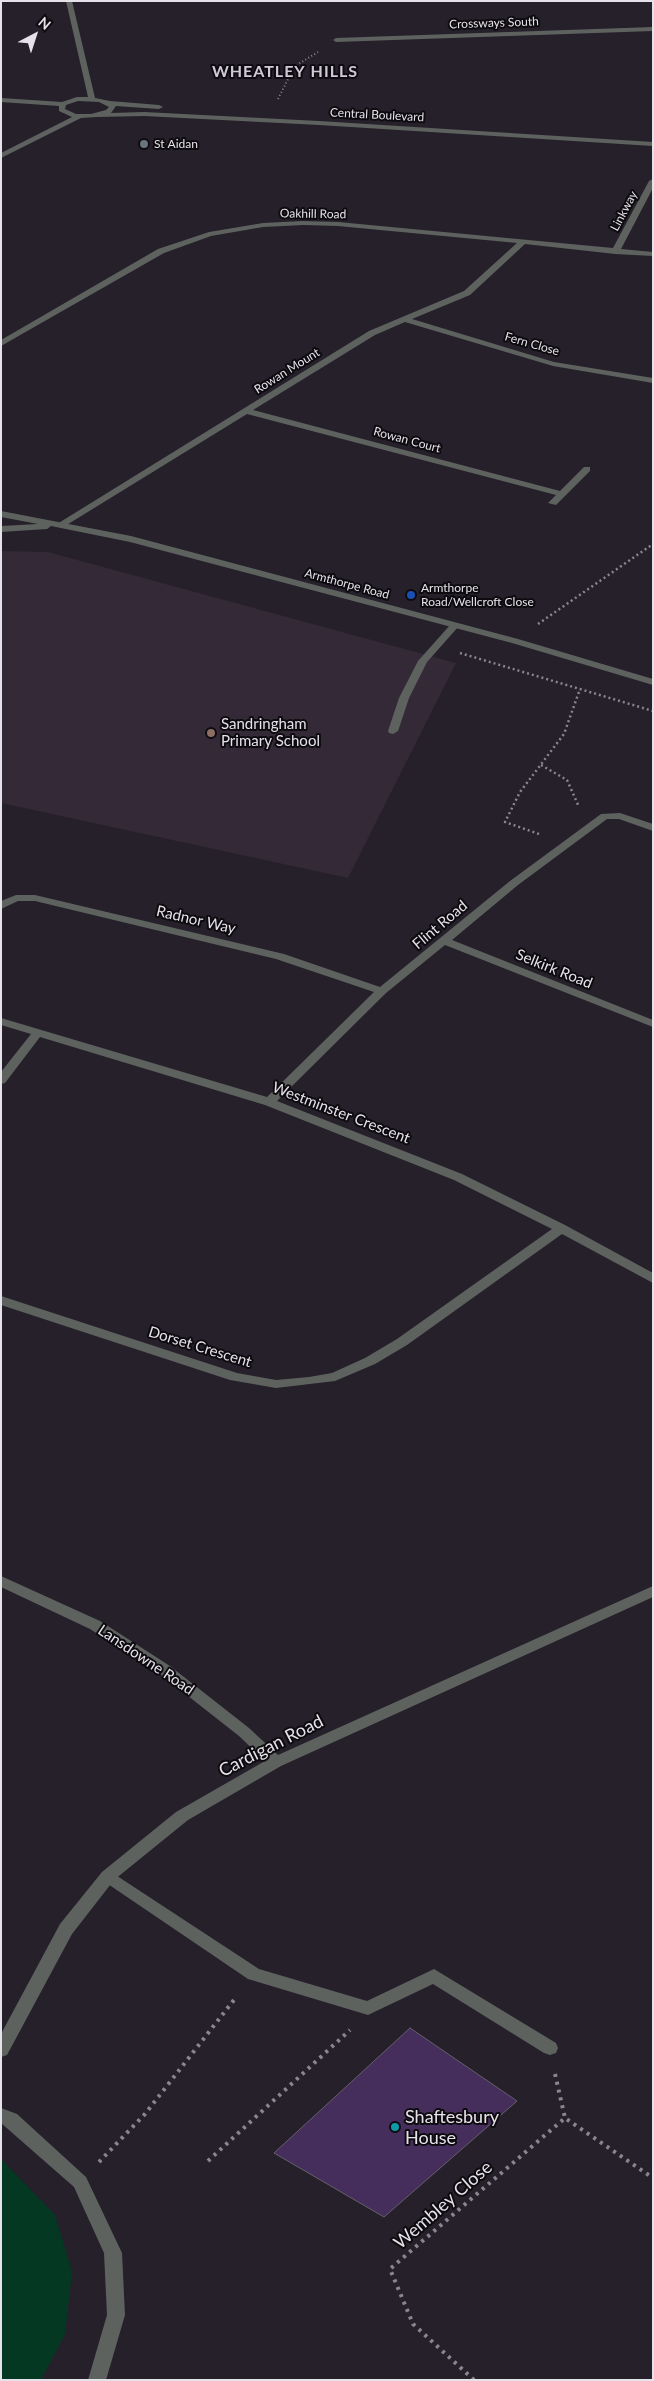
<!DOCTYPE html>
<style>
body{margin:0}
#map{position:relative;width:654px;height:2381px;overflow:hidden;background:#25202a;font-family:Lato,sans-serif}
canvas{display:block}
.frame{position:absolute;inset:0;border:2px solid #e5e2e9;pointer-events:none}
.north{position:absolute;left:10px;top:10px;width:50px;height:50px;-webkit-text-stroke:4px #0d0b0f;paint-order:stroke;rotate:40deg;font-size:14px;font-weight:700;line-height:20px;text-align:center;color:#e5e2e9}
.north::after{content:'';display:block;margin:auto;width:18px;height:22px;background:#e5e2e9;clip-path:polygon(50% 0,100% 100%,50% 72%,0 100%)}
</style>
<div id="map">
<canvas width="654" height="2381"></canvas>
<div class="frame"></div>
<div class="north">N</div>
</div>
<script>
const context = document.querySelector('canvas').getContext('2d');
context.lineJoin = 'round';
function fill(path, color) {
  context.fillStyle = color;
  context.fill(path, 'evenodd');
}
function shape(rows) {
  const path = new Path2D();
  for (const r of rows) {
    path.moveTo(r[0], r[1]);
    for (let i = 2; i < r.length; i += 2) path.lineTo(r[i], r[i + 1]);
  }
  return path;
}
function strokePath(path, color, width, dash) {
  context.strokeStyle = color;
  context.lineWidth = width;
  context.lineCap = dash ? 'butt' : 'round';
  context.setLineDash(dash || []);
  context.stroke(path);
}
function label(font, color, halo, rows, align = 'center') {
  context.font = font + ' Lato,sans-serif';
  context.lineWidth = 4;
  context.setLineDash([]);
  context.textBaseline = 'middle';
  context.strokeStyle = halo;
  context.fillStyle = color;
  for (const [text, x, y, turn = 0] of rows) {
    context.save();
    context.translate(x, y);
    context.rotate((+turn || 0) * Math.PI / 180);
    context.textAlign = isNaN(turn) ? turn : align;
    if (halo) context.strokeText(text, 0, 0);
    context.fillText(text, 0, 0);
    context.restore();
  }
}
fill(shape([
 [1,551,48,552,456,663,348,878,1,803]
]), '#342937');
fill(shape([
 [1,2159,55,2215,72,2272,65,2334,41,2380,1,2380]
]), '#043822');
const building = shape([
 [410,2028,517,2101,384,2217,274,2153,410,2028]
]);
fill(building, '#462e5c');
strokePath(building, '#655f6b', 1);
strokePath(shape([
 [278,99,289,77,282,74,318,52]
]), '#8a868f', 2, [1, 2.5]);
strokePath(shape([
 [538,624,653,544],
 [460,653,653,711],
 [541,765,567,780,579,807],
 [539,834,505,822,520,792,564,734,580,689]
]), '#8a868f', 2.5, [2, 3]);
strokePath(shape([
 [555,2074,565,2118],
 [208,2161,350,2030],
 [99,2162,145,2114,237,1996],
 [474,2380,413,2324,390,2269,565,2118,653,2178]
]), '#8a868f', 4, [3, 5]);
fill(shape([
 [454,623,459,626,427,662,409,698,398,731,393,734,389,733,388,731,399,698,418,661,451,624,454,623],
 [108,1870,259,1969,367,2001,434,1969,556,2043,558,2048,556,2053,550,2055,544,2053,433,1984,368,2015,248,1979,102,1880,100,1876,102,1872,108,1870]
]), '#5e625e');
fill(shape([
 [66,1,72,1,95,98,110,101,159,105,163,107,159,109,116,106,111,113,144,112,319,121,653,142,653,146,319,125,144,116,97,117,81,118,1,158,1,153,72,117,59,111,59,106,1,102,1,98,62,102,77,97,88,97,66,1],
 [78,101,99,102,109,107,106,110,91,114,76,114,65,109,66,105,78,101],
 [653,27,653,31,336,42,333,40,336,38,653,27],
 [653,179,653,188,621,249,653,252,653,256,615,254,525,244,470,295,412,319,554,362,653,378,653,383,553,366,405,322,375,335,253,410,560,491,584,467,590,467,590,471,556,505,548,503,556,495,247,414,65,526,57,524,369,331,464,291,517,243,338,226,303,225,263,227,211,236,164,253,1,346,1,340,158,249,209,232,263,223,303,221,338,222,613,248,649,181,653,179],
 [620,813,653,824,653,831,619,819,607,819,518,885,452,940,653,1020,653,1027,445,945,386,993,277,1101,462,1174,565,1225,653,1273,653,1283,562,1234,407,1345,375,1364,335,1381,276,1388,230,1380,1,1305,1,1296,237,1373,276,1380,309,1377,332,1373,365,1358,397,1339,552,1229,454,1180,265,1105,40,1037,5,1083,1,1084,1,1072,31,1034,1,1025,1,1018,267,1097,374,992,276,959,35,901,18,901,1,909,1,901,16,895,35,895,284,954,380,987,510,881,601,814,620,813],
 [1,1576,100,1621,170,1666,249,1728,278,1755,653,1586,653,1597,281,1766,188,1820,114,1880,72,1934,7,2055,1,2057,1,2034,60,1924,102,1872,176,1812,265,1761,239,1736,160,1674,90,1629,1,1587,1,1576],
 [1,2108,17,2114,86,2177,122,2253,125,2315,106,2380,88,2380,107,2315,104,2253,74,2187,1,2123,1,2108]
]), '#5e625e');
fill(shape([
 [1,511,131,536,518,639,653,679,653,685,512,643,130,542,51,526,47,529,1,532,1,526,38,524,1,517,1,511]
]), '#5e625e');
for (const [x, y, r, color] of [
 [144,144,5,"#6b7280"],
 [411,595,5,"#1a4fb4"],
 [211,733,5,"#8d6e63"],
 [395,2127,5,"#0f9aa8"]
]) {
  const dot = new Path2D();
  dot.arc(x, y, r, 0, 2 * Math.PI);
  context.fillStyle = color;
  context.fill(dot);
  strokePath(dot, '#0d0b0f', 2);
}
label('12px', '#e5e2e9', '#0d0b0f', [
 ["Crossways South",494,23,-2],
 ["Central Boulevard",377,115,3],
 ["Linkway",624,211,-62],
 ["Oakhill Road",313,214,1],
 ["Fern Close",532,344,16],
 ["Rowan Mount",287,371,-32],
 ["Rowan Court",407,440,15],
 ["Armthorpe Road",347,584,15]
]);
label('12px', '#e5e2e9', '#0d0b0f', [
 ["St Aidan",154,144],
 ["Armthorpe",421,588],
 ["Road/Wellcroft Close",421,602]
], 'left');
label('15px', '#e5e2e9', '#0d0b0f', [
 ["Sandringham",221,724],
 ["Primary School",221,741]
], 'left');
label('15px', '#e5e2e9', '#0d0b0f', [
 ["Radnor Way",196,920,13],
 ["Flint Road",440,925,-40],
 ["Selkirk Road",554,969,22],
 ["Westminster Crescent",341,1113,21],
 ["Dorset Crescent",200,1347,17],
 ["Lansdowne Road",146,1660,34]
]);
context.letterSpacing = '1px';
label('bold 16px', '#d0cad7', '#0d0b0f', [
 ["WHEATLEY HILLS",285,72]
]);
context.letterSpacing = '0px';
label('18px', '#e5e2e9', '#0d0b0f', [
 ["Cardigan Road",271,1746,-27],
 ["Wembley Close",443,2205,-41]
]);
label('18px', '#e5e2e9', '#0d0b0f', [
 ["Shaftesbury",405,2117],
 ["House",405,2138]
], 'left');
</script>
